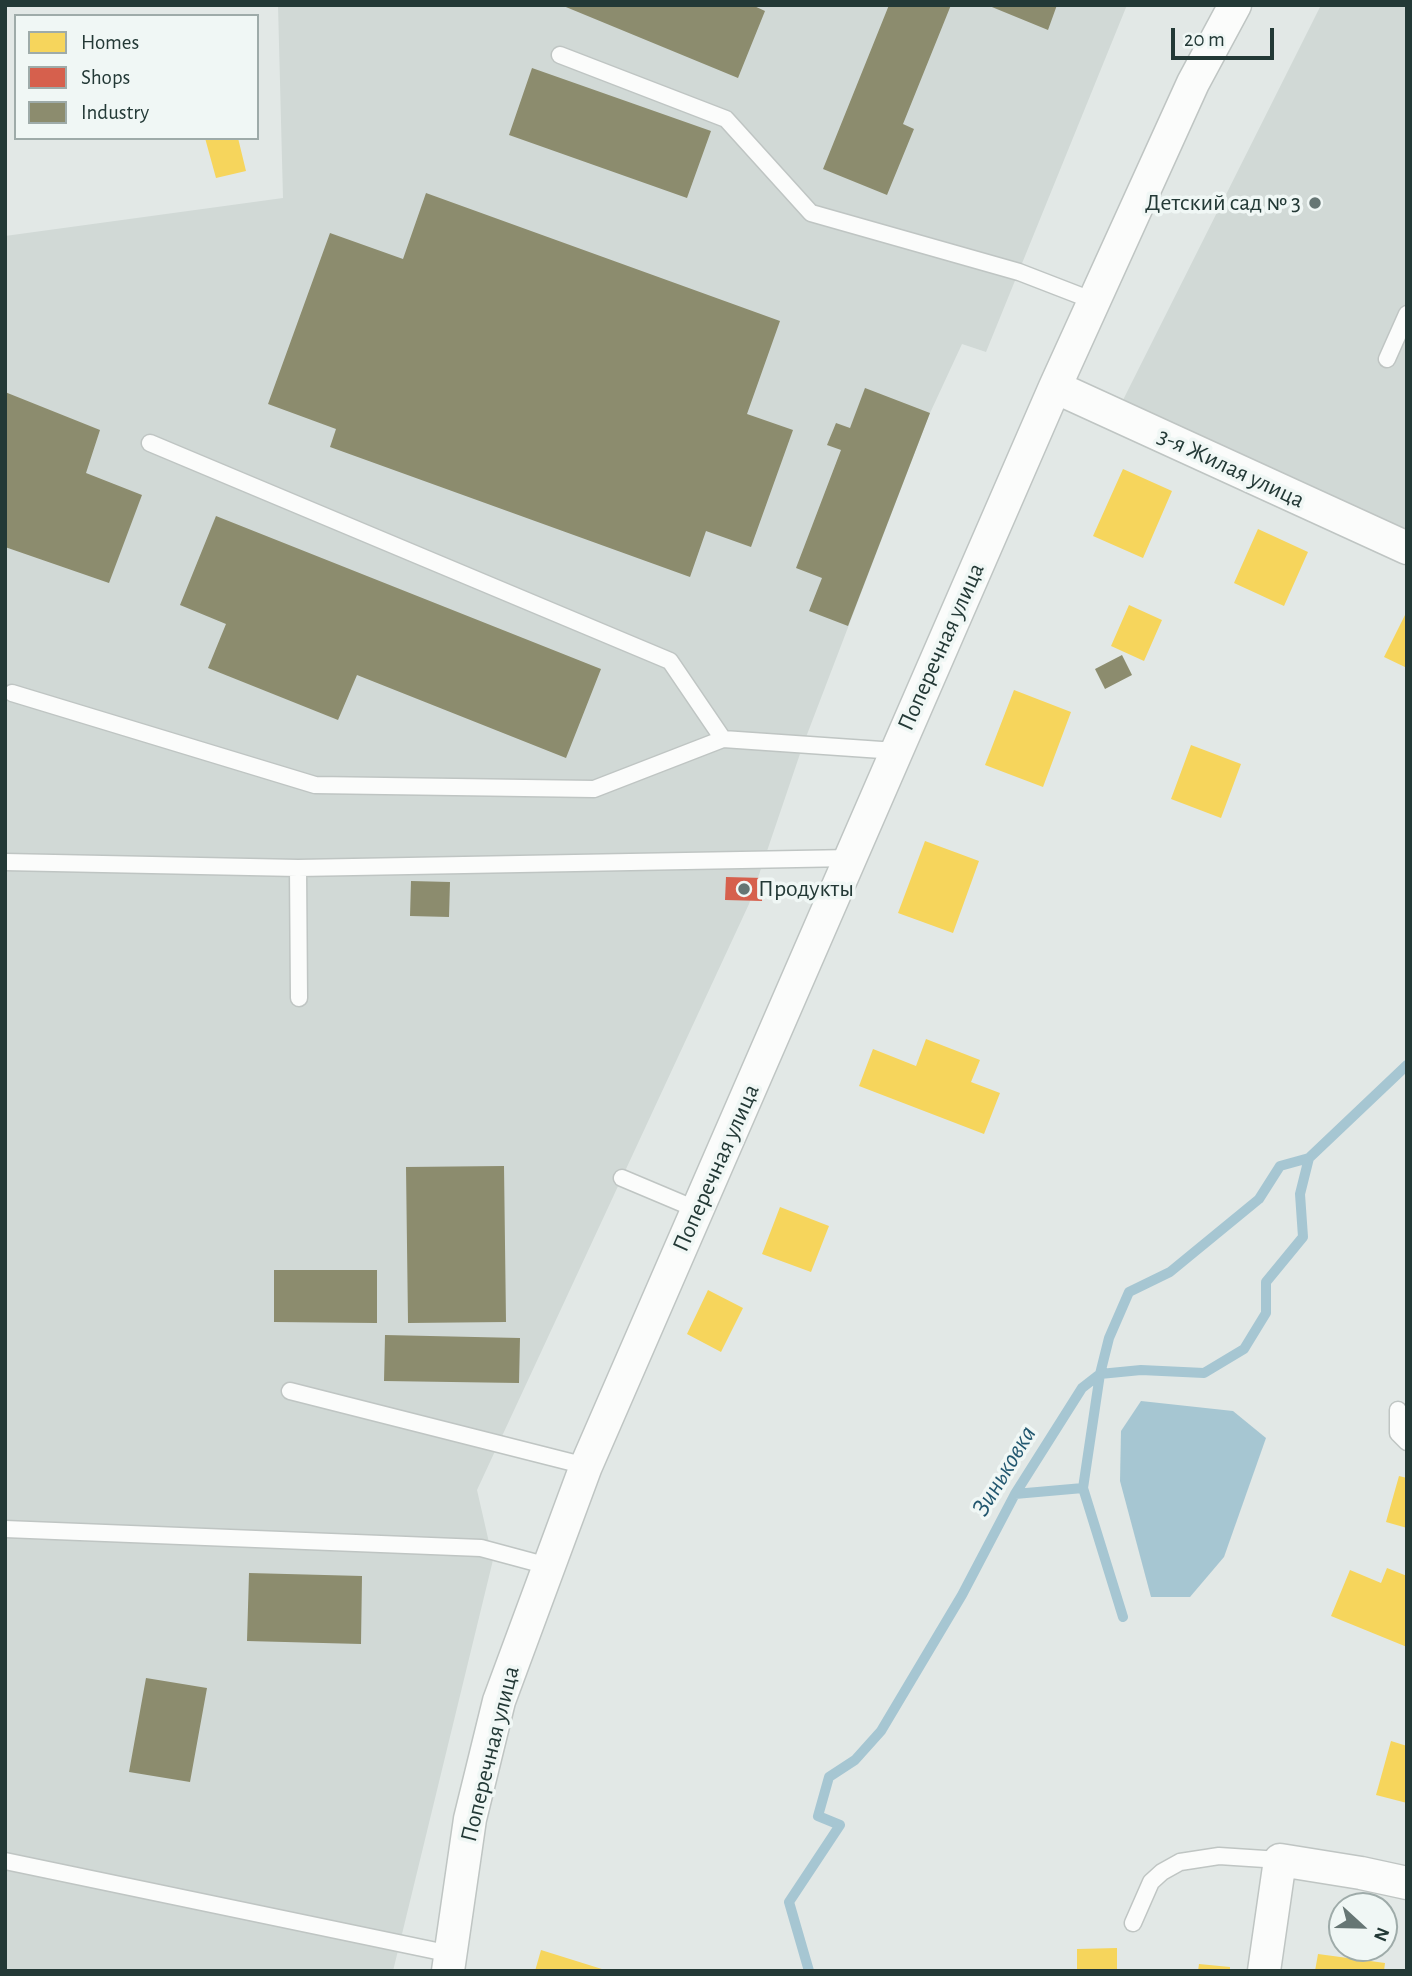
<!DOCTYPE html>
<meta charset="utf-8">
<style>
body{margin:0}
#map{position:relative;width:1412px;height:1976px;overflow:hidden;background:#e2e8e6;font-family:"Alegreya Sans",sans-serif}
canvas{display:block}
.frame{position:absolute;inset:0;border:7px solid #233936;pointer-events:none}
.legend{position:absolute;left:14px;top:14px;width:245px;height:126px;box-sizing:border-box;background:#f0f7f5;border:2px solid #9eaba9;margin:0;padding:9px 12px;list-style:none;font-size:21px;color:#233936}
.legend li{display:flex;align-items:center;gap:14px;height:35px}
.legend b{width:35px;border:2px solid #9eaba9}
.north{position:absolute;left:1328px;top:1892px;width:70px;height:70px;box-sizing:border-box;background:#f0f7f5;border:2px solid #9eaba9;border-radius:50%;rotate:112deg;font-size:19px;font-weight:700;line-height:28px;text-align:center;color:#233936}
.north::after{content:'';display:block;margin:auto;width:24px;height:32px;background:#667674;clip-path:polygon(50% 0,100% 100%,50% 72%,0 100%)}
.scale{position:absolute;left:1171px;top:28px;width:103px;height:32px;box-sizing:border-box;border:4px solid #233936;border-top:0;padding-left:9px;font-size:21px;line-height:24px;white-space:nowrap;color:#233936;-webkit-text-stroke:5px #f0f7f5;paint-order:stroke}
</style>
<div id="map">
<canvas width="1412" height="1976"></canvas>
<div class="frame"></div>
<ul class="legend">
<li><b style="height:19px;background:#f6d55c"></b>Homes</li>
<li><b style="height:19px;background:#d6604d"></b>Shops</li>
<li><b style="height:19px;background:#8c8c6e"></b>Industry</li>
</ul>
<div class="north">N</div>
<div class="scale">20 m</div>
</div>
<script>
const context = document.querySelector('canvas').getContext('2d');
context.lineJoin = 'round';
function fill(path, color) {
  context.fillStyle = color;
  context.fill(path, 'evenodd');
}
function shape(rows) {
  const path = new Path2D();
  for (const r of rows) {
    path.moveTo(r[0], r[1]);
    for (let i = 2; i < r.length; i += 2) path.lineTo(r[i], r[i + 1]);
  }
  return path;
}
function strokePath(path, color, width, dash) {
  context.strokeStyle = color;
  context.lineWidth = width;
  context.lineCap = dash ? 'butt' : 'round';
  context.setLineDash(dash || []);
  context.stroke(path);
}
function label(font, color, halo, rows, align = 'center') {
  context.font = font + ' "Alegreya Sans",sans-serif';
  context.lineWidth = 7;
  context.setLineDash([]);
  context.textBaseline = 'middle';
  context.strokeStyle = halo;
  context.fillStyle = color;
  for (const [text, x, y, turn = 0] of rows) {
    context.save();
    context.translate(x, y);
    context.rotate((+turn || 0) * Math.PI / 180);
    context.textAlign = isNaN(turn) ? turn : align;
    if (halo) context.strokeText(text, 0, 0);
    context.fillText(text, 0, 0);
    context.restore();
  }
}
fill(shape([
 [278,5,1127,5,986,352,962,344,930,413,803,745,749,904,477,1490,493,1560,393,1971,5,1971,5,236,283,198],
 [1321,5,1407,5,1407,531,1123,400]
]), '#d1d9d6');
fill(shape([
 [1141,1401,1233,1411,1266,1438,1224,1557,1190,1597,1151,1597,1120,1481,1121,1431]
]), '#a6c6d2');
fill(shape([
 [205,138,238,138,246,171,216,178],
 [1123,469,1172,491,1143,558,1093,536],
 [1258,529,1308,552,1284,606,1234,583],
 [1129,605,1162,620,1144,661,1111,646],
 [1407,611,1407,668,1384,657],
 [1014,690,1071,712,1043,787,985,765],
 [1191,745,1241,764,1221,818,1171,799],
 [925,841,979,861,953,933,898,913],
 [926,1039,980,1060,971,1082,1000,1093,984,1134,859,1086,873,1049,916,1066],
 [780,1207,829,1226,811,1272,762,1254],
 [708,1290,743,1308,721,1352,687,1334],
 [1399,1476,1407,1478,1407,1528,1386,1522],
 [1387,1568,1407,1576,1407,1647,1331,1616,1350,1570,1381,1583],
 [1391,1741,1407,1746,1407,1803,1376,1795],
 [1117,1948,1117,1971,1077,1971,1077,1949],
 [541,1950,605,1970,605,1971,535,1971],
 [1318,1954,1385,1963,1384,1971,1315,1971],
 [1199,1964,1230,1967,1230,1971,1198,1971]
]), '#f6d55c');
fill(shape([
 [726,877,763,878,762,901,725,900]
]), '#d6604d');
fill(shape([
 [561,5,752,5,765,11,738,78],
 [889,5,951,5,903,124,914,129,887,195,823,169],
 [987,5,1057,5,1048,30],
 [532,68,711,131,687,198,509,135],
 [426,193,780,321,747,414,793,430,751,547,706,531,690,577,330,447,336,429,268,404,330,233,403,259],
 [865,388,930,413,848,626,809,611,822,578,796,568,841,450,827,445,836,423,850,428],
 [5,392,100,430,86,473,142,495,109,583,5,547],
 [216,516,601,669,566,758,357,675,338,720,208,668,226,624,180,605],
 [1122,655,1132,675,1105,689,1095,669],
 [411,881,450,882,449,917,410,916],
 [504,1166,506,1322,408,1323,406,1167],
 [274,1270,377,1270,377,1323,274,1322],
 [385,1335,520,1338,519,1383,384,1381],
 [249,1573,362,1576,361,1644,247,1641],
 [146,1678,207,1688,190,1782,129,1772]
]), '#8c8c6e');
strokePath(shape([
 [1015,1494,1083,1488],
 [1123,1617,1083,1488,1100,1374,1141,1370,1204,1373,1244,1349,1266,1313,1266,1282,1303,1237,1300,1194,1309,1158],
 [809,1971,789,1902,840,1825,818,1816,829,1777,855,1760,881,1731,962,1595,1015,1494,1082,1388,1100,1374,1109,1338,1129,1292,1170,1272,1259,1199,1280,1166,1309,1158,1407,1065]
]), '#a6c6d2', 10);
const lane = shape([
 [560,55,726,119,811,213,1019,272,1094,301],
 [1387,359,1407,314],
 [150,443,670,661,723,739,896,751],
 [12,693,315,785,594,789,723,739],
 [5,862,298,868,852,858],
 [298,868,299,998],
 [622,1178,698,1210],
 [290,1391,586,1466],
 [1398,1410,1398,1433,1407,1442],
 [5,1529,481,1548,548,1566],
 [5,1861,451,1954],
 [1133,1923,1151,1882,1162,1872,1180,1862,1219,1856,1280,1860]
]);
const street = shape([
 [1055,387,1407,548],
 [448,1971,470,1819,499,1701,586,1466,1055,387,1193,83,1235,5],
 [1264,1971,1280,1860,1361,1873,1407,1883]
]);
strokePath(lane, '#bfc5c3', 19);
strokePath(street, '#bfc5c3', 35);
strokePath(lane, '#fbfcfb', 16);
strokePath(street, '#fbfcfb', 32);
for (const [x, y, r, color] of [
 [1315,203,7,"#667674"],
 [744,889,7,"#667674"]
]) {
  const dot = new Path2D();
  dot.arc(x, y, r, 0, 2 * Math.PI);
  context.fillStyle = color;
  context.fill(dot);
  strokePath(dot, '#f0f7f5', 2.5);
}
label('24px', '#233936', '#f0f7f5', [
 ["Детский сад № 3",1301,203],
 ["Продукты",758,889,"left"]
], 'right');
label('24px', '#233936', '#f0f7f5', [
 ["3-я Жилая улица",1231,468,25],
 ["Поперечная улица",941,647,-66],
 ["Поперечная улица",716,1168,-66],
 ["Поперечная улица",490,1754,-76]
]);
label('italic 26px', '#22576f', '#f0f7f5', [
 ["Зиньковка",1004,1471,-59]
]);
</script>
